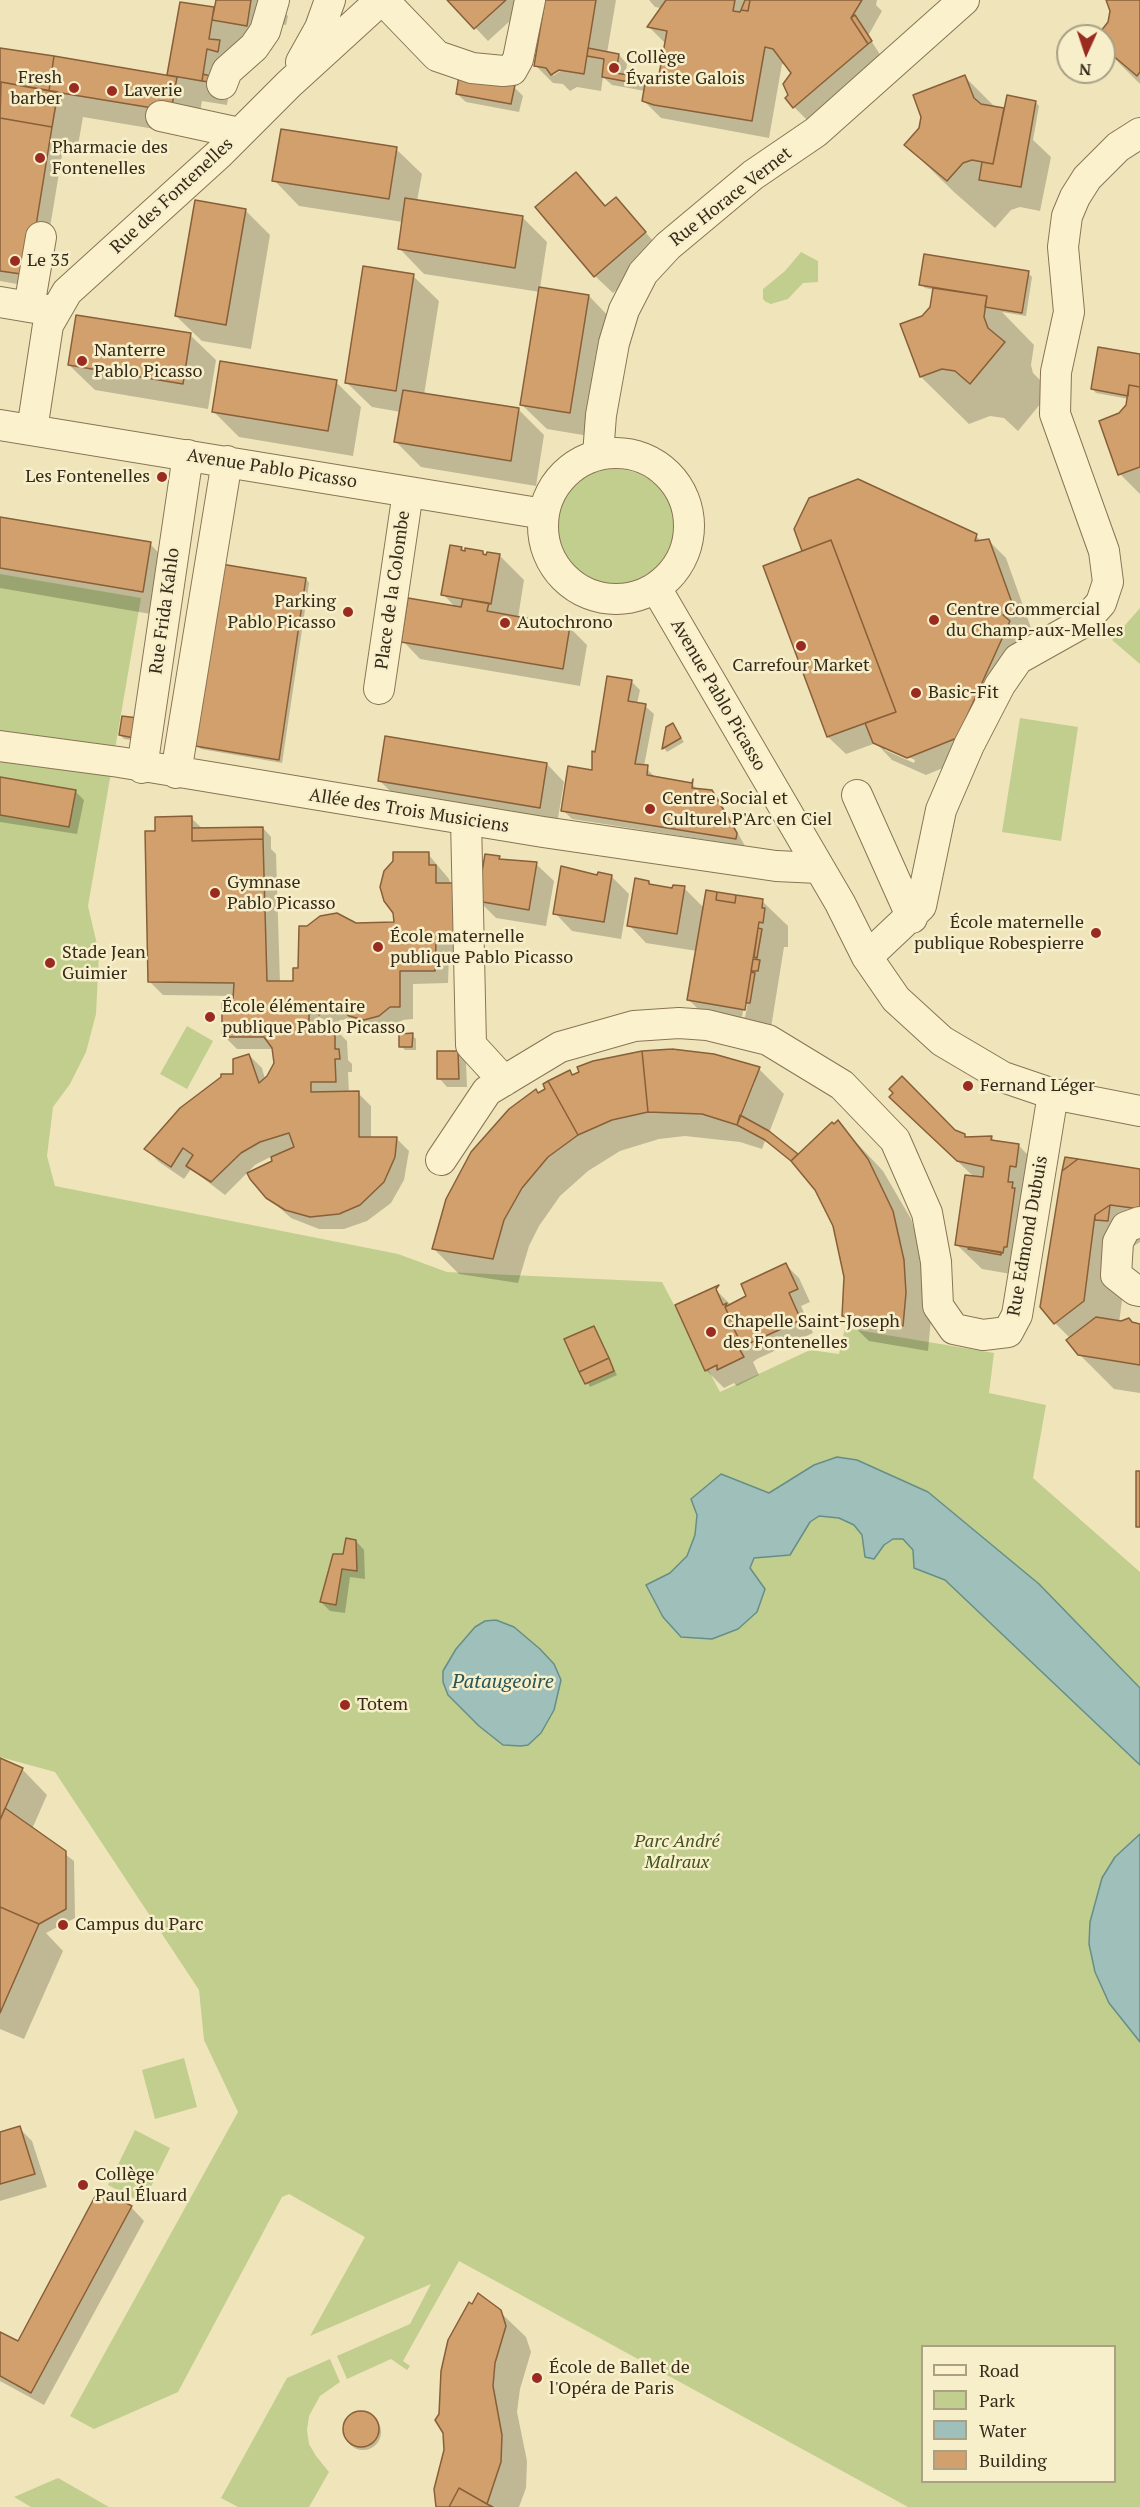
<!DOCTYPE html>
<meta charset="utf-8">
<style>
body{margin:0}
#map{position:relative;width:1140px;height:2507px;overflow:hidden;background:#f0e5ba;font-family:"PT Serif",serif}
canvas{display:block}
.legend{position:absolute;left:921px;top:2345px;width:195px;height:138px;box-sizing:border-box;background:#f7efca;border:2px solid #aaa084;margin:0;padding:8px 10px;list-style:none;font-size:18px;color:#362a1a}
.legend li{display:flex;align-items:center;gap:12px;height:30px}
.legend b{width:30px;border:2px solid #aaa084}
.north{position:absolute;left:1056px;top:24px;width:60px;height:60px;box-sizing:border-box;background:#f7efca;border:2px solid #aaa084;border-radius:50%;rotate:183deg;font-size:16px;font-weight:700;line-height:24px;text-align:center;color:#362a1a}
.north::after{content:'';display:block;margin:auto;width:21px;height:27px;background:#9a2b20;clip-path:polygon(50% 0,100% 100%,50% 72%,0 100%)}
</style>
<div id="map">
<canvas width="1140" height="2507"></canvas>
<ul class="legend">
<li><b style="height:8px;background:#fbf2cd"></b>Road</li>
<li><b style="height:16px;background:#c1ce8e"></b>Park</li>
<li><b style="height:16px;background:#9fc0ba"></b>Water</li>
<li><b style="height:16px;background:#d1a06d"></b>Building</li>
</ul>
<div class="north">N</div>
</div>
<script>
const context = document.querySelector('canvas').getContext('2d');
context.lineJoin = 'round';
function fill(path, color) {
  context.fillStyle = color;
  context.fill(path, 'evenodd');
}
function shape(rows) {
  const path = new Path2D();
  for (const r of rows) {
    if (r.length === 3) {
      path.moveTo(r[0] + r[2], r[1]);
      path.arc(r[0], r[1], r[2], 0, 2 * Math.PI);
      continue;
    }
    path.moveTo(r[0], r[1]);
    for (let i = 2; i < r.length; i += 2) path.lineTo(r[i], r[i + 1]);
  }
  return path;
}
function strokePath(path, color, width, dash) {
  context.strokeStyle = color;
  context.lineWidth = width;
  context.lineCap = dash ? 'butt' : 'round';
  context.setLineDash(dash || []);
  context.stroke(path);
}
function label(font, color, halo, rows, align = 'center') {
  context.font = font + ' "PT Serif",serif';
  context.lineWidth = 5;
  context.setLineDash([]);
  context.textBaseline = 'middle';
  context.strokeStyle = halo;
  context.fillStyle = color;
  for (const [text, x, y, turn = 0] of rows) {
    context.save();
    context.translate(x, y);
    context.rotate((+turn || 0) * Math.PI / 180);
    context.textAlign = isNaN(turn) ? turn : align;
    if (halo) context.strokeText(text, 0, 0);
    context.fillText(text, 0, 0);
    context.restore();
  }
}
fill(shape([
 [801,252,818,261,818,282,803,283,788,299,771,304,766,302,763,299,763,289,785,271],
 [615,529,60],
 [0,574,141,598,88,906,99,953,96,1014,86,1052,70,1084,53,1107,47,1156,55,1186,398,1254,447,1272,662,1282,720,1392,810,1350,839,1354,845,1328,994,1353,989,1393,1046,1405,1033,1478,1140,1572,1140,2507,908,2507,459,2261,403,2361,410,2366,407,2370,391,2359,347,2379,337,2356,410,2324,431,2284,310,2336,365,2237,289,2194,282,2197,178,2392,94,2429,70,2416,238,2112,204,2040,199,1990,55,1772,0,1757],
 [922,2346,1114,2346,1114,2482,922,2482],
 [1140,608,1140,664,1112,640],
 [1020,718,1078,727,1061,841,1002,832],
 [187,1026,213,1041,187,1089,160,1074],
 [184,2058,197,2107,155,2119,142,2070],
 [135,2130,170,2148,143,2203,108,2185],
 [330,2359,340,2382,320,2396,309,2416,307,2430,309,2444,316,2456,329,2472,309,2507,238,2507,221,2498,287,2378],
 [58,2478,109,2507,31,2507,14,2497]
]), '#c1ce8e');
const water = shape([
 [837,1457,857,1460,928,1492,1039,1584,1140,1688,1140,1765,945,1580,914,1568,913,1550,903,1539,893,1539,884,1545,874,1559,865,1557,862,1535,854,1525,839,1518,819,1516,810,1522,790,1555,754,1558,750,1568,765,1589,757,1612,738,1629,712,1639,681,1637,663,1617,646,1585,670,1573,687,1556,695,1535,697,1515,691,1499,721,1474,769,1493,814,1465,837,1457],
 [496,1620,514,1627,540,1649,554,1664,561,1680,554,1710,541,1733,528,1745,521,1746,503,1745,479,1726,448,1695,443,1682,443,1671,456,1649,475,1627,485,1621,496,1620],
 [1140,1834,1140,2042,1109,2003,1095,1972,1089,1944,1090,1922,1102,1878,1115,1857,1140,1834]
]);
fill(water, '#9fc0ba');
strokePath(water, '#668e88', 1.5);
fill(shape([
 [217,0,280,0,279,7,288,16,286,25,276,23,272,50,237,44,227,105,202,101,196,136,83,117,77,151,63,149,40,288,0,281,0,49,168,77,181,3,216,9],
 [449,0,515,0,523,9,488,41],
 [547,0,616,0,607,53,619,55,627,64,625,76,659,82,666,44,649,27,661,8,655,7,649,0,877,0,876,5,882,11,868,36,885,62,811,124,794,107,790,95,794,73,787,65,782,64,769,138,661,118,644,101,645,91,612,85,603,77,601,91,577,87,570,91,563,84,553,83,536,66],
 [566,67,553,76,553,72],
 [1108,0,1140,0,1140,84,1104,48,1104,36,1099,36,1110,23,1112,10],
 [965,77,997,109,1005,110,1035,102,1039,106,1033,140,1051,157,1040,211,1020,207,1011,210,995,228,954,192,906,145],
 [514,87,523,96,519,112,466,102,457,94],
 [396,149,422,174,417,201,522,217,547,242,540,288,589,296,614,322,595,437,547,429,521,404,540,292,424,274,399,248,403,222,299,206,274,180],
 [576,174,607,207,616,199,662,251,613,293,595,276],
 [245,210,270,235,251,349,202,341,176,316],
 [1028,273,1032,277,1026,316,1002,312,1034,345,1031,365,1033,373,1051,391,1018,431,1004,418,990,416,969,424,921,377,902,325,922,317,931,307,934,290,925,288,921,284],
 [413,276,439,301,424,395,519,410,544,435,536,486,421,467,396,442,401,412,372,407,346,382],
 [190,335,216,360,208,409,95,390,69,365],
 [1140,355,1140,494,1120,474,1120,414,1128,406,1129,399,1096,393,1093,389],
 [336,382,361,407,353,456,239,437,214,412],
 [0,519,150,544,175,569,168,617,0,588],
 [795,529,976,536,982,542,988,540,1006,558,1031,628,1019,633,1027,640,974,755,926,775,892,760,876,743,846,754,828,737,765,567,804,552],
 [885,747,915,760,914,763,885,750],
 [461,548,466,553,482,552,487,557,499,555,524,580,518,618,569,627,587,645,580,686,420,659,403,641,456,608,443,594],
 [306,579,309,583,282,763,201,749,197,745],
 [631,681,640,690,637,704,645,706,654,714,644,766,656,778,692,784,698,790,711,791,720,801,745,846,572,819,563,810,594,772,596,753],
 [141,723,138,741,124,739,120,735],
 [672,725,684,742,667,752,664,748,667,728],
 [547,764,564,782,557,824,397,798,379,780],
 [0,779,75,791,84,800,77,834,0,822],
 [191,818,203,829,263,828,271,837,271,849,276,854,280,983,295,983,300,970,356,924,395,924,428,854,449,879,469,955,449,955,448,983,413,984,413,1019,403,1020,392,1028,378,1032,363,1028,352,1019,340,1020,333,1027,347,1041,348,1060,352,1064,352,1072,348,1072,349,1093,358,1093,371,1106,371,1139,396,1138,409,1151,404,1180,391,1203,367,1221,344,1229,319,1229,291,1218,264,1194,274,1162,272,1156,255,1165,225,1195,191,1169,184,1179,159,1162,146,1149,234,1075,249,1055,262,1068,265,1079,271,1073,275,1058,273,1049,237,1049,224,1036,235,996,163,995,150,982,156,832],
 [322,1018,334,1028,322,1028],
 [499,858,502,861,536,864,554,881,546,926,496,918,479,901],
 [611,876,629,894,621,939,572,931,555,913,598,877],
 [649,882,652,886,674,889,684,888,704,908,762,901,788,926,788,947,784,947,770,1034,714,1025,689,1000,697,951,646,943,629,925],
 [756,930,759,930,752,974,749,974],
 [745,1000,748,1002,745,1017,742,1017],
 [412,1035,416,1039,416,1050,405,1050,401,1046],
 [458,1052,466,1061,467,1087,447,1087,439,1078],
 [759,1069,784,1094,769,1133,798,1157,838,1123,883,1171,911,1219,927,1270,931,1319,928,1351,869,1341,843,1316,845,1276,835,1225,816,1189,795,1163,765,1141,762,1149,740,1142,685,1136,659,1139,620,1151,588,1171,560,1196,539,1226,529,1246,518,1283,459,1274,434,1249,539,1094,570,1072,574,1076],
 [752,1082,755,1082,741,1117,738,1117],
 [916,1122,956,1132,967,1138,991,1137,996,1142,1018,1145,1044,1171,1028,1277,982,1269,956,1244,974,1177],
 [1066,1159,1140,1170,1140,1242,1129,1249,1119,1323,1140,1325,1140,1393,1114,1389,1079,1354,1071,1339,1055,1323],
 [786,1265,799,1278,810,1302,801,1306,813,1333,757,1359,753,1362,759,1375,737,1386,734,1383,724,1388,706,1370,715,1289,731,1305,748,1297],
 [594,1327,617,1375,590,1387,566,1340],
 [356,1541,364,1550,365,1579,350,1577,345,1613,330,1611,321,1602,344,1556],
 [0,1760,22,1769,47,1795,32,1829,74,1861,75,1918,46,1933,63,1951,24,2039,0,2029],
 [19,2128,32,2141,47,2187,0,2201,0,2133],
 [99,2191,131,2207,144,2221,44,2405,0,2381,0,2333,18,2343],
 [500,2312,526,2337,531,2352,520,2389,517,2412,527,2461,526,2488,519,2507,438,2507],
 [363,2432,18]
]), '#0003');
const building = shape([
 [216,0,251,0,247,26,212,20,216,0],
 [447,0,506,0,474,29,447,0],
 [545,0,596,0,584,74,559,70,551,75,546,68,534,66,545,0],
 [666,0,735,0,733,11,740,12,741,10,748,11,750,0,862,0,851,18,868,44,793,108,785,98,788,95,783,84,791,73,773,49,765,47,752,121,654,105,642,101,646,78,658,80,667,31,647,27,666,0],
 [745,0,750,0,748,11,741,10,745,0],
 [1106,0,1140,0,1140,72,1137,76,1104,48,1104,36,1097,36,1108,22,1110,11,1106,0],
 [180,2,214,7,209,39,220,40,218,52,207,49,202,81,167,75,180,2],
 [855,15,872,41,868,44,851,18,855,15],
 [0,48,54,56,49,91,1,82,0,90,0,48],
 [588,48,619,54,616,73,646,78,645,85,602,77,604,59,587,56,588,48],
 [54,56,177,77,171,111,49,91,54,56],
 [203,74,210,76,209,82,202,81,203,74],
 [965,75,974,98,981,104,1004,108,993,164,972,160,963,163,947,181,904,145,919,128,921,117,913,95,965,75],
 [459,76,515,85,511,104,456,94,459,76],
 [1,82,58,92,52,127,0,118,1,82],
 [1007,95,1036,101,1021,187,979,180,982,162,993,164,1007,95],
 [0,118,52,127,28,275,0,271,0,118],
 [281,129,397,147,389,199,272,181,281,129],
 [576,172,605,206,616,197,646,232,594,277,535,207,576,172],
 [405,198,523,216,515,268,398,249,405,198],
 [195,200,246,209,226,325,175,316,195,200],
 [924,254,1029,271,1022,313,985,307,987,296,919,285,924,254],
 [363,266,414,274,396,391,345,383,363,266],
 [539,287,589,295,570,413,520,405,539,287],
 [933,288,987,296,984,317,988,328,1005,342,970,384,955,371,942,369,920,377,900,324,922,316,930,307,933,288],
 [76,315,191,333,183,384,68,365,76,315],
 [1098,347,1140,354,1140,387,1129,385,1128,396,1091,389,1098,347],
 [220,361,337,380,328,431,212,412,220,361],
 [1129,385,1140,387,1140,467,1118,475,1099,421,1119,413,1126,405,1129,385],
 [403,390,519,408,511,461,394,442,403,390],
 [858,479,977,534,975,541,989,539,1015,611,1003,615,1010,621,957,738,907,758,873,743,865,723,896,712,831,540,802,551,794,529,809,498,858,479],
 [0,517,151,542,143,592,0,568,0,517],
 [831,540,896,712,827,737,763,566,831,540],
 [450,545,462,547,461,550,465,551,465,548,483,551,483,554,486,555,487,552,500,554,491,604,441,595,450,545],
 [221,564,306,578,279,760,195,746,221,564],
 [408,598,461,607,463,599,489,603,487,611,570,626,563,669,401,642,408,598],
 [607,676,632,680,628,701,646,704,635,764,648,765,647,775,692,783,693,779,692,788,712,790,737,833,736,839,561,811,568,766,592,770,592,751,595,752,607,676],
 [122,716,138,718,134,738,119,735,122,716],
 [673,723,681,738,662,749,666,727,673,723],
 [385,736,547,763,540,808,378,781,385,736],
 [0,777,76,790,69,827,0,815,0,777],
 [192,816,192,841,263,839,267,981,293,981,293,968,298,968,299,926,307,926,320,916,337,913,356,923,394,922,393,913,384,901,380,887,384,871,393,861,393,852,429,852,429,865,436,865,436,883,456,883,457,942,436,942,435,971,400,971,400,1007,390,1007,379,1016,364,1020,349,1016,338,1007,327,1008,319,1015,309,1007,309,1026,335,1026,335,1049,339,1049,340,1059,335,1059,336,1082,311,1082,311,1092,359,1091,359,1137,397,1137,395,1157,384,1182,360,1205,339,1214,310,1217,285,1210,266,1198,250,1179,247,1173,272,1161,271,1157,294,1147,289,1133,260,1142,241,1153,211,1182,186,1166,193,1155,183,1148,171,1167,144,1149,180,1108,221,1077,221,1074,233,1074,233,1059,249,1054,259,1083,267,1076,274,1063,272,1048,264,1037,222,1037,222,999,233,999,234,983,148,982,145,831,155,831,155,817,192,816],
 [263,827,263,839,192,841,192,828,263,827],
 [485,854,500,856,499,859,537,862,529,910,477,901,485,854],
 [561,866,597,875,598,872,612,875,604,922,553,914,561,866],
 [635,878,649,881,649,884,672,888,673,885,685,886,677,934,627,926,635,878],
 [706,890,717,892,716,900,735,903,736,895,763,899,762,908,765,908,763,923,759,922,745,1010,687,1000,706,890],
 [717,892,736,895,735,903,716,900,717,892],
 [758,928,762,929,757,958,754,957,758,928],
 [753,959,760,960,758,971,751,971,753,959],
 [751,972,755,973,750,1003,746,1003,751,972],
 [413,1033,412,1047,399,1047,399,1034,413,1033],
 [672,1049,714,1054,760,1067,737,1125,702,1114,648,1112,642,1051,672,1049],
 [437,1051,458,1051,459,1079,437,1079,437,1051],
 [642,1051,648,1112,612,1120,578,1135,548,1081,570,1070,572,1075,579,1072,577,1067,593,1061,642,1051],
 [902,1076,955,1130,965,1134,965,1137,992,1136,991,1140,1019,1144,1016,1167,1010,1166,1008,1182,1013,1182,1012,1188,1015,1188,1007,1247,1004,1247,1003,1253,955,1245,965,1175,983,1177,984,1167,957,1161,889,1097,893,1093,889,1089,902,1076],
 [548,1081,578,1135,548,1157,522,1188,504,1220,493,1259,432,1249,446,1199,471,1152,509,1109,536,1089,538,1093,545,1089,543,1084,548,1081],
 [740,1115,769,1131,798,1154,791,1161,765,1140,737,1125,740,1115],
 [838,1120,868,1159,893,1211,904,1260,906,1293,903,1326,842,1316,844,1277,833,1226,815,1190,791,1161,832,1122,834,1124,838,1120],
 [1065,1157,1078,1159,1062,1171,1065,1157],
 [1078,1159,1140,1169,1140,1209,1110,1205,1095,1215,1084,1301,1054,1324,1040,1307,1062,1171,1078,1159],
 [1110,1205,1108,1221,1095,1220,1095,1215,1110,1205],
 [969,1247,1001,1252,1001,1255,968,1249,969,1247],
 [786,1263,798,1289,789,1293,801,1320,739,1348,737,1345,745,1340,740,1341,732,1325,735,1321,732,1322,725,1307,746,1296,741,1284,786,1263],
 [719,1285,716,1289,723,1305,727,1303,725,1307,732,1322,736,1323,732,1325,740,1341,745,1340,737,1345,744,1357,717,1370,717,1365,705,1371,675,1305,719,1285],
 [1096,1317,1121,1321,1129,1318,1132,1322,1140,1324,1140,1365,1078,1355,1066,1340,1096,1317],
 [594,1326,609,1358,579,1372,564,1339,594,1326],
 [609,1358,614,1371,585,1384,579,1372,609,1358],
 [1136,1471,1140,1471,1140,1527,1136,1527,1136,1471],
 [346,1538,356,1540,357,1571,342,1569,336,1605,320,1602,333,1554,343,1554,346,1538],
 [0,1758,23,1768,0,1820,0,1758],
 [5,1808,66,1851,66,1909,39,1924,0,1907,0,1820,5,1808],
 [0,1907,39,1924,0,2013,0,1907],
 [20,2126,35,2174,0,2184,0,2132,20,2126],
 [99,2189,132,2206,31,2393,0,2376,0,2332,18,2341,99,2189],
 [478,2293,501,2310,506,2326,495,2363,493,2386,502,2435,501,2462,487,2504,459,2488,449,2507,436,2507,434,2489,444,2450,443,2433,435,2420,439,2414,441,2371,448,2340,469,2302,472,2304,478,2293],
 [361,2429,18],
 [459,2488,487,2504,493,2507,449,2507,459,2488]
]);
fill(building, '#d1a06d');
strokePath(building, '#885f38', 1.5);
const minor = shape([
 [383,0,437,56,472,68,503,71,512,70,518,59,530,0],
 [301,62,320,28,330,0],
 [222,84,227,71,254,47,265,31,274,0],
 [161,116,239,133],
 [0,302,47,310],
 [29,307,41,237],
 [0,425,544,514],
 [32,430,48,325,67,292,219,154,289,84,381,0],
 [616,526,73],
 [598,455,601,415,614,343,624,310,643,273,668,246,753,175,816,132,964,0],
 [656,588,840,903,867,957,896,999,942,1041,1003,1077,1053,1094,1140,1111],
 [379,689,408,492],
 [0,746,119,762,543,832,776,866,819,868],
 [142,768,188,455],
 [176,773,227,461],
 [857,795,912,918],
 [466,820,471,1045,504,1081],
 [867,957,921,906,941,810,969,745,1000,685,1018,659,1084,622,1101,603,1108,582,1104,551,1055,414,1056,372,1069,312,1063,247,1067,216,1075,197,1087,178,1118,147,1140,133],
 [441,1160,487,1091,560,1047,634,1026,679,1023,707,1025,768,1040,842,1085,895,1140,927,1213,936,1262,938,1306,954,1329,983,1335,1008,1332,1017,1315,1053,1094],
 [1140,1222,1126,1227,1118,1242,1116,1275,1135,1290,1140,1291]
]);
strokePath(minor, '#887454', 32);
strokePath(minor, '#fbf2cd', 30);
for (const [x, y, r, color] of [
 [614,68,6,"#9a2b20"],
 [74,88,6,"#9a2b20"],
 [112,91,6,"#9a2b20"],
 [40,158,6,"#9a2b20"],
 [15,261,6,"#9a2b20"],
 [82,361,6,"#9a2b20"],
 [162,477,6,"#9a2b20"],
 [348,612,6,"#9a2b20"],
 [934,620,6,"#9a2b20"],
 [505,623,6,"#9a2b20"],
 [801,646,6,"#9a2b20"],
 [916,693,6,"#9a2b20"],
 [650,809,6,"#9a2b20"],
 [215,893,6,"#9a2b20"],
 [1096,933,6,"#9a2b20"],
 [378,947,6,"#9a2b20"],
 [50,963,6,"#9a2b20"],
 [210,1017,6,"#9a2b20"],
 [968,1086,6,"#9a2b20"],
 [711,1332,6,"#9a2b20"],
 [345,1705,6,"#9a2b20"],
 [63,1925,6,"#9a2b20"],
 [83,2185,6,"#9a2b20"],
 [537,2378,6,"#9a2b20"]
]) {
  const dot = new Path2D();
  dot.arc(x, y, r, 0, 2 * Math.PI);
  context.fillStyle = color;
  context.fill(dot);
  strokePath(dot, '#f7efca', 2);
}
label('18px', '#362a1a', '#f7efca', [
 ["Collège",626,58],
 ["Évariste Galois",626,79],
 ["Fresh",62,78,"right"],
 ["barber",62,99,"right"],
 ["Laverie",124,91],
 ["Pharmacie des",52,148],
 ["Fontenelles",52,169],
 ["Le 35",27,261],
 ["Nanterre",94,351],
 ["Pablo Picasso",94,372],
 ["Les Fontenelles",150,477,"right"],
 ["Parking",336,602,"right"],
 ["Pablo Picasso",336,623,"right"],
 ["Centre Commercial",946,610],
 ["du Champ-aux-Melles",946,631],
 ["Autochrono",517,623],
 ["Carrefour Market",801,666,"center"],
 ["Basic-Fit",928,693],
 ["Centre Social et",662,799],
 ["Culturel P'Arc en Ciel",662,820],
 ["Gymnase",227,883],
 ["Pablo Picasso",227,904],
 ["École maternelle",1084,923,"right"],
 ["publique Robespierre",1084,944,"right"],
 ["École maternelle",390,937],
 ["publique Pablo Picasso",390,958],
 ["Stade Jean",62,953],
 ["Guimier",62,974],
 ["École élémentaire",222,1007],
 ["publique Pablo Picasso",222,1028],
 ["Fernand Léger",980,1086],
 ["Chapelle Saint-Joseph",723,1322],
 ["des Fontenelles",723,1343],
 ["Totem",357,1705],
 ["Campus du Parc",75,1925],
 ["Collège",95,2175],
 ["Paul Éluard",95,2196],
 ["École de Ballet de",549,2368],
 ["l'Opéra de Paris",549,2389]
], 'left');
label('18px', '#362a1a', '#f7efca', [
 ["Rue des Fontenelles",172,196,-43],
 ["Rue Horace Vernet",731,197,-38],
 ["Avenue Pablo Picasso",272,469,9],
 ["Place de la Colombe",393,590,-82],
 ["Rue Frida Kahlo",165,611,-82],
 ["Avenue Pablo Picasso",718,695,60],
 ["Allée des Trois Musiciens",409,811,9],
 ["Rue Edmond Dubuis",1028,1236,-80]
]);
label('italic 18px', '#41541f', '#f7efca', [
 ["Parc André",677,1842],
 ["Malraux",677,1863]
]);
label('italic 20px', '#285557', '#f7efca', [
 ["Pataugeoire",503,1682]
]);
</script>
